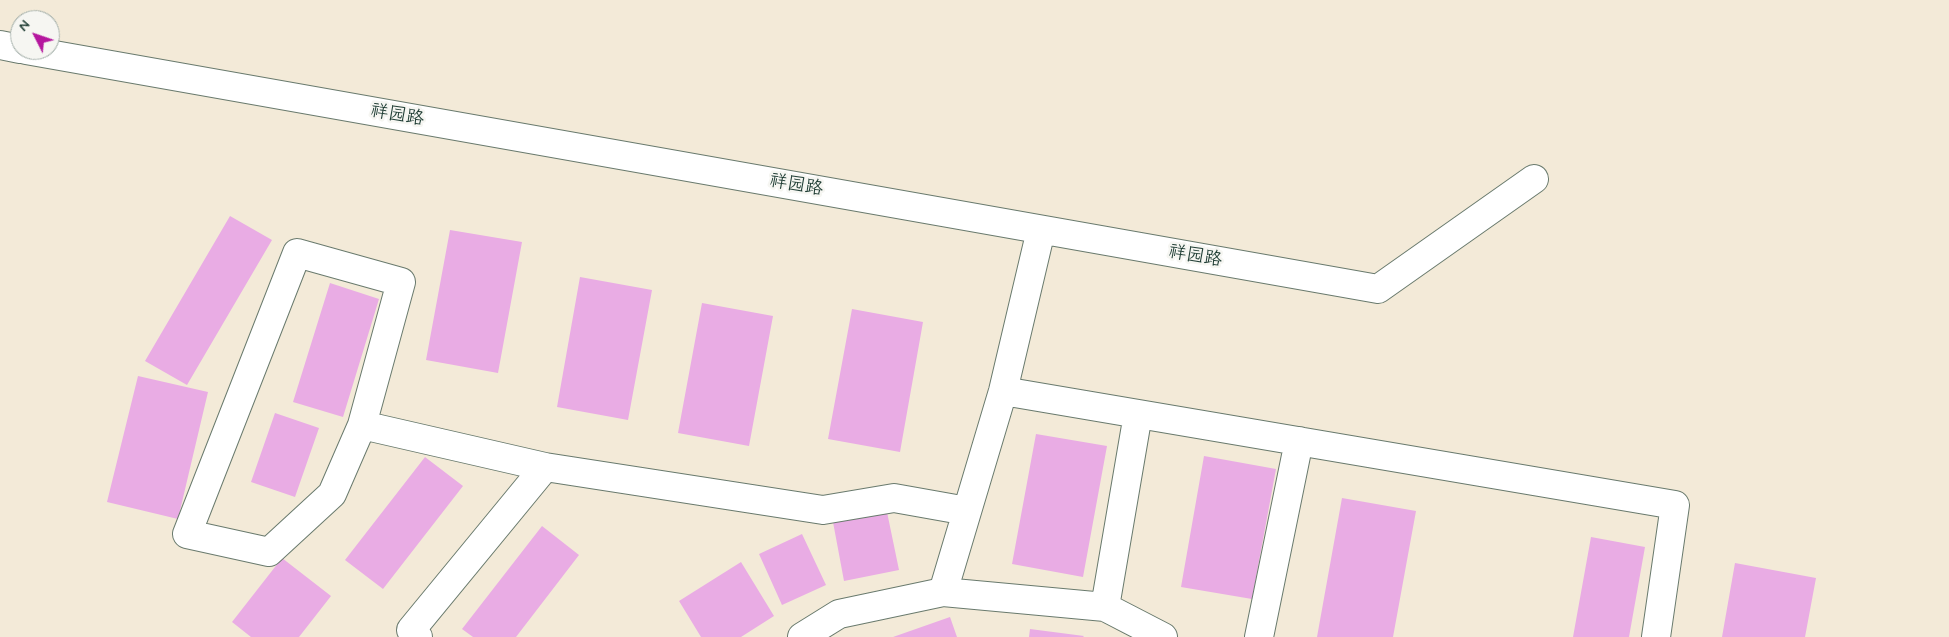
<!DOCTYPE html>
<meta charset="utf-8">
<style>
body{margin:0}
#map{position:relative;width:1949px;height:637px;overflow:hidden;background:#f3ead8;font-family:Mynerve,sans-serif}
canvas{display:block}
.north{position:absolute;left:10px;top:10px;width:50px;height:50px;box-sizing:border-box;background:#f6f6f2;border:1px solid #a0aca6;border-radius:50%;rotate:311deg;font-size:14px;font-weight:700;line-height:20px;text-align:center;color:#1f3d34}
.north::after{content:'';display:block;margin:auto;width:18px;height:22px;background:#b5179e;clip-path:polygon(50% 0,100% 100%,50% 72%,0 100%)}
</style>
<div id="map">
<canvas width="1949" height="637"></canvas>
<div class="north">N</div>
</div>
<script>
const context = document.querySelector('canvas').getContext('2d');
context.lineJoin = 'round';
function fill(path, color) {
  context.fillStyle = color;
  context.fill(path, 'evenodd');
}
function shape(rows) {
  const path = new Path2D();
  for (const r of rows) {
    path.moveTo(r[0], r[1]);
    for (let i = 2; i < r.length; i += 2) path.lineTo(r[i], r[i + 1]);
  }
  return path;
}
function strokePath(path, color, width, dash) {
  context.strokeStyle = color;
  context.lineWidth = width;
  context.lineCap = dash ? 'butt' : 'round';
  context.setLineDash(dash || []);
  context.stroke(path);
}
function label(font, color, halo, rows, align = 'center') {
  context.font = font + ' Mynerve,"LXGW WenKai TC",sans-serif';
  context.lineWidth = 5;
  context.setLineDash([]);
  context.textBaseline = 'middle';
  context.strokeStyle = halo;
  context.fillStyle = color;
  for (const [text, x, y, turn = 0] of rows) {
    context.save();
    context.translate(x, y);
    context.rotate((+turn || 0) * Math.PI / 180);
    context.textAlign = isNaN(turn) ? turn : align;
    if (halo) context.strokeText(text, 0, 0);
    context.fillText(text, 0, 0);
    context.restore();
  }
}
fill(shape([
 [230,216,272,240,187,385,145,361],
 [450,230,522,242,498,373,426,360],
 [580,277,652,290,628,420,557,407],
 [330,283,379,299,343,417,293,402],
 [702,303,773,316,749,446,678,433],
 [852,309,923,322,900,452,828,439],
 [138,376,208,392,178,519,107,502],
 [275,413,319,428,295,497,251,482],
 [1036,434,1107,446,1083,577,1012,564],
 [1204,456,1276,469,1252,599,1181,587],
 [425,457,463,486,383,589,345,560],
 [1342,498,1416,511,1393,637,1317,637],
 [887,512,899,570,844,581,833,522],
 [542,526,579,555,516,637,473,637,462,629],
 [802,534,826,585,782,605,759,554],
 [1591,537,1645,547,1629,637,1573,637],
 [282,558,331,596,299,637,251,637,232,622],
 [741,562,774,616,741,637,701,637,679,601],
 [1735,563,1816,578,1805,637,1722,637],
 [950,617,957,637,893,637],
 [1030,629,1084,636,1083,637,1029,637]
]), '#e9ace4');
const minor = shape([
 [0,45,20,49],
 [26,50,1378,289,1534,179],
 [1041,230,1003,391,943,592,1105,607,1163,637],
 [1003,391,1675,505,1656,637],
 [362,425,332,494,269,552,187,534,297,253,401,282,362,425,545,467],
 [1105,607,1138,414],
 [418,637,411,630,545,467,823,510,894,498,967,511],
 [802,637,839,614,943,592],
 [1259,637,1299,441]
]);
strokePath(minor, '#697a6d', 30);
strokePath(minor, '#fff', 28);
label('18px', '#1f3d34', '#f6f6f2', [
 ["祥园路",397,116,10],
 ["祥园路",796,186,10],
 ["祥园路",1195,257,10]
]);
</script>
